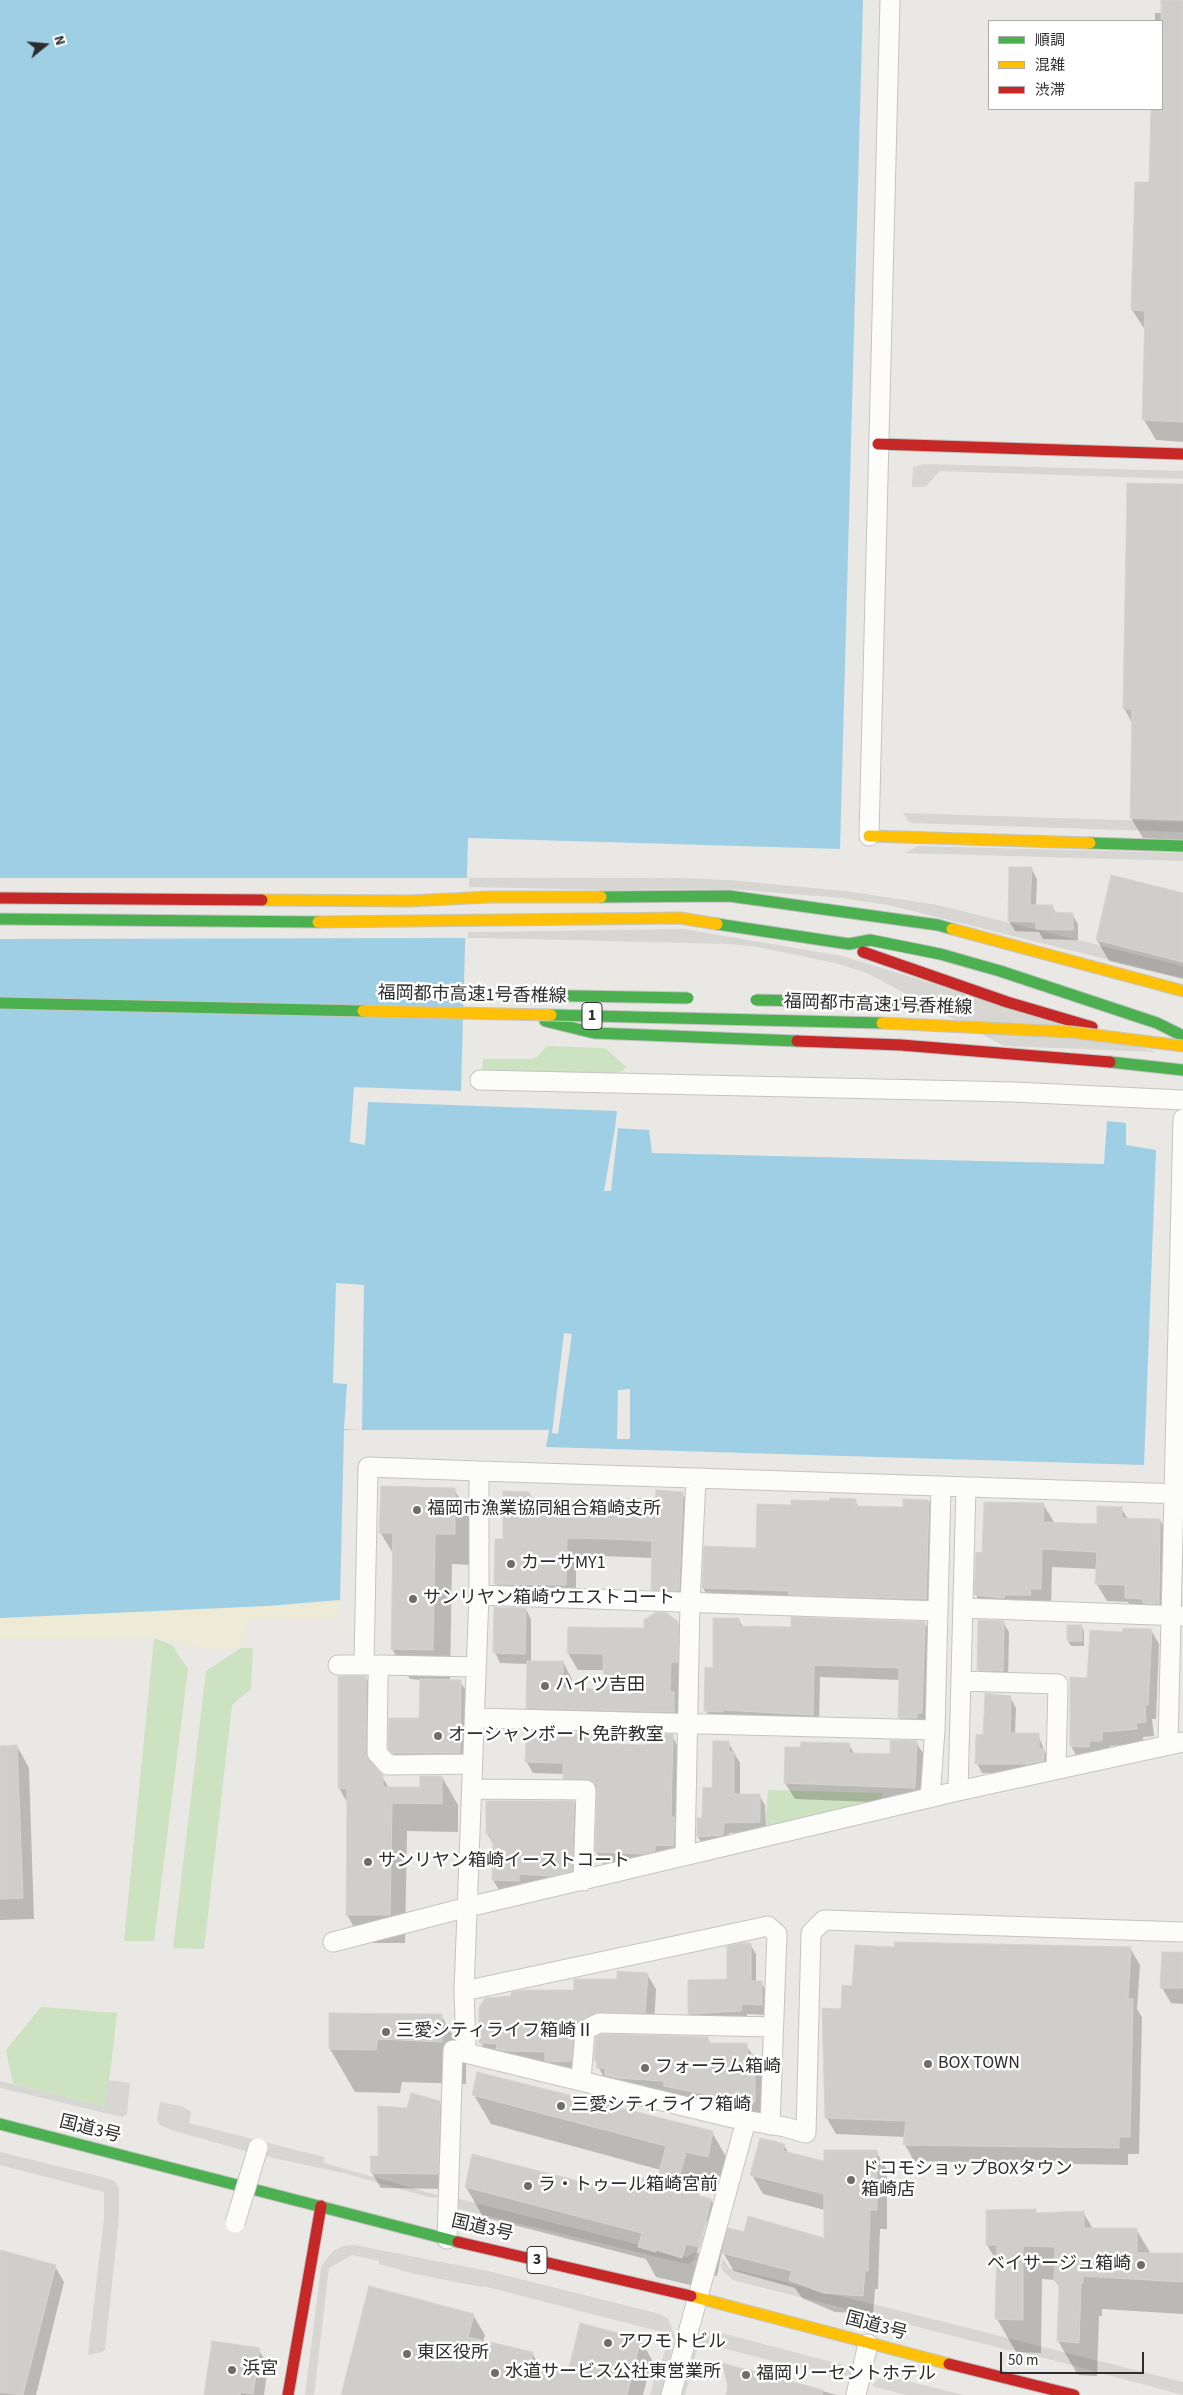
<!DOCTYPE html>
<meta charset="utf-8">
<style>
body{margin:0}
#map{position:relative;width:1183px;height:2395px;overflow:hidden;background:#eae8e4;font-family:"Source Sans 3","Noto Sans JP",sans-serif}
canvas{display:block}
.legend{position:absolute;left:988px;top:20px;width:175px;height:90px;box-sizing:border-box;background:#fff;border:1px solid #ababab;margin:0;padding:6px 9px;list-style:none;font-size:15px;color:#2d2d2d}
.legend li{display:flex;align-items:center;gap:10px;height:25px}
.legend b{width:25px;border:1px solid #ababab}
.north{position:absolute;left:20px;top:20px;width:50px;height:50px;-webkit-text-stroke:4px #fff;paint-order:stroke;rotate:73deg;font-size:14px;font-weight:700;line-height:20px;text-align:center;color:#2d2d2d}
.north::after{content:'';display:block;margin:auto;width:18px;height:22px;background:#2d2d2d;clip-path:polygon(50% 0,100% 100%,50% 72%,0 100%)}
.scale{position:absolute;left:1000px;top:2352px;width:144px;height:22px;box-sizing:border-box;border:2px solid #2d2d2d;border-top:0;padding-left:6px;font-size:15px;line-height:18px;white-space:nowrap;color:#2d2d2d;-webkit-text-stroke:4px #fff;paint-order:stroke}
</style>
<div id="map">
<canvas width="1183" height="2395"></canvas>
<ul class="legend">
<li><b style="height:6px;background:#4caf50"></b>順調</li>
<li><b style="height:6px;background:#ffc107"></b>混雑</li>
<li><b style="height:6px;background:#c62828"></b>渋滞</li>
</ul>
<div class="north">N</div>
<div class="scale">50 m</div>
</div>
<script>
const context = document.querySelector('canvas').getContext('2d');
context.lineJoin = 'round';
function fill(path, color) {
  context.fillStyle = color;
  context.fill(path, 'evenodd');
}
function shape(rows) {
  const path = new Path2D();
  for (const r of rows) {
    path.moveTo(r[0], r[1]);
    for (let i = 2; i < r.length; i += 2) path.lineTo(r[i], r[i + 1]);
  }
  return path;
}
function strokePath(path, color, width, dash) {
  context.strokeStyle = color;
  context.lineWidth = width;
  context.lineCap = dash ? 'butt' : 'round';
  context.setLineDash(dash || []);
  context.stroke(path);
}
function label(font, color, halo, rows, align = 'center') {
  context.font = font + ' "Source Sans 3","Noto Sans JP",sans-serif';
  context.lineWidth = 5;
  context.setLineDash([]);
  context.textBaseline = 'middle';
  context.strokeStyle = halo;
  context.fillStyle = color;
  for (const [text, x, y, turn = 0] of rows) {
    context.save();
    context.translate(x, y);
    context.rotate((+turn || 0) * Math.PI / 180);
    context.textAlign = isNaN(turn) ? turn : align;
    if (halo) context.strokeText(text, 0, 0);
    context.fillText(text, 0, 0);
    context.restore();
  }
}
fill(shape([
 [547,1046,605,1048,626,1067,623,1071,616,1073,482,1071,483,1059,531,1059,537,1057],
 [154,1638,172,1645,188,1669,154,1941,124,1941],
 [241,1648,253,1648,251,1689,232,1705,204,1949,173,1948,206,1671],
 [768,1790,883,1793,880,1802,765,1829],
 [41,2007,117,2013,106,2108,13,2084,6,2050]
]), '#cce2c0');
fill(shape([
 [340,1600,337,1618,249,1618,241,1648,216,1650,154,1638,0,1639,0,1618,267,1606]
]), '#edead5');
fill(shape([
 [924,464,1183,471,1183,479,940,471,925,487,912,487,913,467],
 [903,813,1183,822,1183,832,910,823],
 [918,846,1183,853,1183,861,905,853],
 [0,877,684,878,729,880,845,891,938,905,1183,966,1183,978,888,905,842,898,729,889,608,890],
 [684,929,842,956,1157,1052,1004,1046,867,973,835,963,758,947,728,944,484,938,0,939],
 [108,2080,130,2083,127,2114,122,2117,0,2088,0,2081,105,2107],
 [160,2102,181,2106,191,2111,189,2123,324,2157,324,2163,441,2196,432,2198,343,2173,260,2155,171,2130,160,2125,157,2120],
 [0,2152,106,2178,114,2181,119,2188,119,2217,105,2350,102,2352,88,2355,104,2217,104,2192,0,2165],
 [452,2197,687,2257,697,2251,694,2260,689,2264,682,2263,459,2209],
 [354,2245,488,2271,660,2314,668,2319,675,2336,661,2395,650,2395,656,2372,659,2372,667,2342,658,2331,483,2286,481,2287,415,2274,379,2264,379,2261,352,2255,329,2268,314,2395,305,2395,321,2267,333,2251,343,2246],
 [723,2258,729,2268,1183,2382,1183,2395,1014,2350,1008,2350,733,2280,723,2271,721,2265],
 [714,2331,851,2367,854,2371,855,2382,710,2345,697,2350,685,2395,680,2395,697,2336,702,2332],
 [891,2377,964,2395,906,2395,872,2386,878,2379]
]), '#d8d6d2');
fill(shape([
 [0,0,863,0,840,849,468,838,461,1091,354,1087,350,1142,365,1145,368,1102,617,1111,615,1128,649,1130,652,1153,1104,1164,1107,1121,1126,1123,1126,1145,1156,1150,1144,1465,546,1447,549,1430,344,1430,340,1600,267,1606,0,1618]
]), '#9ecfe5');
fill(shape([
 [0,878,469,878,468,938,0,939],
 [615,1128,618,1128,611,1191,604,1191],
 [336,1283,364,1285,362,1430,344,1429,347,1384,333,1383],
 [564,1333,572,1334,558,1434,552,1433],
 [630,1389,630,1439,617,1439,618,1390]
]), '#eae8e4');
fill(shape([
 [1162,0,1183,0,1183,442,1156,440,1144,420,1146,331,1132,310,1150,184,1152,109,1162,109,1162,21,1155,21,1155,13,1162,13],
 [1183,486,1183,840,1143,838,1131,818,1133,725,1124,708],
 [1011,868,1031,868,1037,879,1036,906,1052,906,1056,913,1072,914,1078,924,1078,940,1043,939,1039,932,1015,931,1009,921],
 [1183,894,1183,979,1109,961,1097,940],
 [454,1489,472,1520,472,1565,452,1564,450,1681,460,1681,466,1691,465,1763,396,1759,390,1748,420,1719,421,1680,410,1679,392,1649,394,1555,380,1532],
 [529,1493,533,1500,564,1500,565,1503,614,1504,656,1500,682,1493,692,1511,689,1608,662,1607,652,1589,653,1558,576,1555,576,1602,506,1601,496,1584,504,1540],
 [855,1501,859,1507,904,1508,929,1501,936,1513,933,1611,710,1600,703,1588,757,1549,792,1506],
 [1043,1504,1054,1522,1098,1526,1121,1508,1128,1519,1160,1520,1170,1538,1169,1622,1136,1616,1128,1602,1107,1601,1096,1583,1097,1569,1052,1567,1051,1607,986,1613,976,1595,984,1554],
 [526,1609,531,1619,531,1662,563,1662,572,1679,572,1689,605,1690,604,1670,578,1670,568,1653,646,1629,677,1622,687,1640,683,1729,537,1725,527,1708,528,1664,500,1663,495,1652],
 [739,1620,743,1627,792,1628,925,1623,932,1635,928,1725,906,1730,899,1717,900,1680,820,1677,819,1726,713,1723,706,1711,714,1669],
 [1003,1622,1009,1632,1008,1681,984,1680,979,1670],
 [1081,1626,1084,1631,1084,1646,1071,1646,1068,1641],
 [1151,1630,1159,1644,1156,1719,1152,1719,1154,1736,1143,1737,1144,1743,1110,1746,1110,1755,1079,1761,1071,1746,1071,1678,1088,1679,1124,1633],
 [340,1678,366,1678,382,1705,381,1775,389,1788,421,1788,442,1777,458,1805,458,1832,407,1831,405,1943,363,1943,347,1915,348,1804,339,1788],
 [1010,1697,1016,1708,1015,1734,1038,1735,1049,1761,1034,1774,982,1773,977,1763,984,1736],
 [593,1734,599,1744,646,1746,672,1736,679,1748,679,1857,652,1865,603,1864,596,1852,598,1793,594,1790,571,1790,564,1774,533,1773,526,1761],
 [728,1742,740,1763,740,1795,759,1795,765,1805,766,1832,729,1833,729,1845,704,1847,698,1837,698,1819,703,1820],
 [916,1742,926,1758,924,1804,795,1799,785,1783,801,1748,849,1745,855,1755,891,1756],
 [17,1746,29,1768,34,1919,0,1920,0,1747],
 [574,1802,580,1813,577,1881,557,1886,524,1884,524,1891,499,1890,493,1880,494,1846,487,1833],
 [750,1944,756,1954,756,1982,761,1982,767,1992,767,2015,747,2014,747,2021,695,2024,689,2013,728,1980],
 [896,1948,1130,1948,1140,1965,1137,2009,1142,2017,1139,2154,1128,2154,1128,2165,914,2161,905,2145,905,2137,836,2134,826,2117,843,2010,853,1987],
 [1183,1954,1183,2004,1171,2003,1162,1988],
 [647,1974,656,1989,654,2028,608,2027,589,2035,580,2076,490,2058,481,2043,576,1991],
 [441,2015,466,2058,466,2084,402,2082,400,2093,355,2092,330,2049],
 [707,2038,711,2044,746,2045,764,2072,764,2118,607,2084,595,2060],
 [474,2095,712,2132,729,2162,724,2186,703,2180,698,2197,711,2200,728,2229,745,2234,826,2240,825,2210,763,2194,752,2175,784,2145,789,2154,825,2163,876,2151,887,2170,887,2229,880,2229,878,2289,875,2289,873,2314,835,2312,802,2298,795,2288,734,2271,722,2251,717,2276,702,2272,699,2287,656,2277,646,2259,483,2217,466,2187,632,2189,657,2185,661,2170,491,2124],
 [705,2222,707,2222,700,2253,697,2253],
 [439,2102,448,2117,446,2189,381,2188,372,2173,371,2157,379,2157,408,2109],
 [1035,2210,1037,2214,1083,2212,1093,2229,1136,2229,1151,2254,1183,2254,1183,2230,1183,2314,1102,2309,1102,2316,1099,2316,1097,2376,1078,2375,1058,2341,1060,2289,1055,2280,1042,2279,1041,2353,1016,2352,997,2319,998,2263,987,2245],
 [0,2252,55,2266,64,2282,36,2395,0,2395],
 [473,2315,485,2335,483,2342,532,2353,539,2365,569,2373,641,2340,652,2360,643,2395,342,2395],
 [259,2350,268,2365,264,2395,205,2395],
 [724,2365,837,2395,727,2395,729,2387]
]), '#0003');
const building = shape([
 [1161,0,1183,0,1183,422,1142,420,1145,311,1131,310,1135,182,1149,182,1151,109,1162,109,1161,0],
 [1127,483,1183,484,1183,820,1130,818,1132,709,1123,709,1127,483],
 [1009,867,1032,867,1030,905,1053,905,1053,912,1073,913,1073,930,1036,929,1036,922,1008,921,1009,867],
 [1111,875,1183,893,1183,962,1096,940,1111,875],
 [381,1486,455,1488,455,1534,435,1534,433,1650,391,1649,393,1533,379,1533,381,1486],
 [656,1490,683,1492,679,1591,651,1590,652,1541,613,1539,567,1538,566,1585,494,1584,495,1539,503,1539,503,1491,529,1492,529,1499,564,1498,564,1501,613,1503,613,1498,655,1499,656,1490],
 [830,1498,856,1499,856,1506,903,1507,903,1499,929,1500,926,1599,789,1595,789,1591,702,1588,704,1546,756,1548,757,1504,791,1505,791,1500,829,1501,830,1498],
 [984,1502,1044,1503,1043,1522,1097,1524,1097,1506,1122,1507,1122,1518,1160,1519,1159,1604,1143,1603,1143,1599,1125,1598,1125,1585,1095,1584,1097,1552,1042,1549,1041,1589,1030,1589,1031,1595,1005,1595,1004,1598,974,1595,976,1552,982,1553,984,1502],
 [494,1607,526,1608,525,1654,493,1653,494,1607],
 [656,1612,667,1613,678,1622,678,1662,671,1662,670,1691,674,1692,674,1712,526,1708,527,1661,563,1661,563,1688,604,1689,603,1654,567,1653,568,1627,644,1628,644,1620,656,1612],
 [791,1617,925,1622,922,1713,917,1713,917,1718,898,1718,899,1668,814,1665,813,1715,723,1710,723,1712,704,1711,705,1667,713,1668,713,1618,739,1618,739,1626,791,1627,791,1617],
 [978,1620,1004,1621,1003,1671,977,1670,978,1620],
 [1067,1625,1082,1625,1082,1641,1067,1641,1067,1625],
 [1123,1628,1152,1629,1148,1705,1145,1705,1146,1722,1136,1723,1137,1729,1102,1732,1102,1741,1089,1741,1089,1747,1070,1746,1070,1677,1087,1678,1090,1630,1122,1632,1123,1628],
 [338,1676,366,1676,366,1753,369,1761,383,1775,383,1787,420,1787,420,1776,442,1776,442,1804,392,1803,390,1915,346,1915,347,1789,338,1788,338,1676],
 [420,1679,461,1680,460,1753,392,1753,388,1749,389,1718,419,1718,420,1679],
 [985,1693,1011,1696,1010,1733,1039,1733,1039,1749,1044,1749,1044,1761,1028,1764,975,1764,976,1734,983,1735,985,1693],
 [594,1732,594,1743,645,1745,645,1734,673,1734,671,1817,675,1817,673,1846,655,1845,655,1851,645,1854,595,1852,597,1790,596,1784,587,1779,563,1779,563,1763,525,1762,526,1739,594,1732],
 [890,1740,917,1741,915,1788,784,1783,785,1747,800,1747,801,1742,850,1743,849,1753,890,1754,890,1740],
 [713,1741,729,1741,729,1752,734,1752,734,1794,760,1794,760,1822,724,1823,723,1835,697,1837,697,1818,702,1818,703,1787,712,1788,713,1741],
 [17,1745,23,1898,0,1899,0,1746,17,1745],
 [486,1801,574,1801,572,1871,551,1876,519,1874,519,1881,492,1880,493,1843,491,1842,491,1834,486,1834,486,1801],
 [895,1942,1131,1947,1128,1999,1133,1999,1130,2137,1119,2137,1119,2148,903,2145,906,2121,825,2118,822,2008,841,2009,842,1985,852,1986,855,1945,894,1947,895,1942],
 [742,1943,751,1943,751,1981,762,1981,762,2005,742,2004,741,2011,688,2014,688,1980,727,1979,727,1946,742,1943],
 [1162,1952,1183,1952,1183,1988,1160,1988,1162,1952],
 [617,1971,648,1973,645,2013,599,2012,580,2020,574,2029,571,2061,549,2062,545,2061,545,2052,507,2051,496,2049,497,2044,479,2043,479,2008,485,1998,511,1996,511,1992,524,1990,574,1990,574,1979,617,1979,617,1971],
 [329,2013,442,2014,442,2042,378,2039,376,2050,329,2049,329,2013],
 [602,2034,708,2037,708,2043,747,2043,748,2055,755,2054,755,2102,728,2102,728,2099,664,2086,664,2081,617,2078,605,2075,605,2068,596,2068,597,2060,594,2060,596,2037,602,2034],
 [477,2072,713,2131,708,2157,686,2152,676,2189,711,2199,700,2247,686,2244,682,2258,656,2250,656,2252,638,2247,642,2233,465,2187,472,2154,598,2186,600,2179,631,2187,635,2176,656,2183,666,2146,472,2095,477,2072],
 [411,2093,440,2101,438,2174,371,2173,370,2156,378,2156,378,2106,407,2108,411,2093],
 [760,2138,785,2144,783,2151,824,2161,824,2150,877,2150,877,2210,870,2210,868,2271,865,2271,863,2296,823,2293,789,2280,792,2271,722,2253,728,2228,744,2232,748,2216,824,2238,824,2194,750,2175,760,2138],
 [1036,2209,1036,2213,1084,2211,1084,2228,1137,2228,1137,2253,1183,2253,1183,2282,1083,2276,1083,2283,1081,2283,1079,2343,1057,2341,1059,2282,1054,2281,1055,2247,1023,2246,1023,2320,995,2319,997,2245,986,2245,986,2210,1036,2209],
 [0,2250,56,2265,23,2395,0,2392,0,2250],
 [369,2286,474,2314,468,2337,533,2352,531,2361,568,2371,580,2323,641,2339,627,2395,341,2395,369,2286],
 [212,2341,260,2348,253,2394,240,2392,240,2395,204,2395,212,2341],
 [722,2363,823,2390,822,2395,726,2395,728,2387,722,2363]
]);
fill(building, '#cfceca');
strokePath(building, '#d5d4d0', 1);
const street = shape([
 [869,836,890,0],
 [480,1080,1014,1092,1183,1100],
 [479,1595,937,1611],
 [963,1608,1183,1616],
 [364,1664,368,1467,479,1471],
 [338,1665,375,1665],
 [961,1681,1058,1684,1056,1769],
 [475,1718,935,1730],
 [1168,1744,1183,1119],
 [472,1764,388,1765,377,1753,378,1681,379,1665,476,1667],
 [473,1789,586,1790,583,1881],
 [958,1791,966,1487],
 [930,1798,935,1730,941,1486],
 [685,1856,690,1603,696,1478],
 [333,1942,468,1907,958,1791,1183,1742],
 [464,1991,768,1926,777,1934,770,2125],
 [466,2051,464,1991,479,1595,479,1471,1183,1494],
 [581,2080,585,2030,599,2023,772,2027],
 [447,2239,453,2050,733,2118,785,2127,806,2133,811,1933,824,1920,1183,1932],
 [671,2395,746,2121],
 [856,2395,868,2344]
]);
const fast = shape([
 [1090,843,1183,846],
 [601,897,729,896,938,925,952,929],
 [0,919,318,922],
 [717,924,849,944,870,940,940,954,1000,971,1157,1023,1183,1036],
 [545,1021,594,1033,797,1041],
 [1110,1062,1183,1070],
 [0,2124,458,2242]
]);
const slow = shape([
 [869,836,1090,843],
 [262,900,410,901,490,897,601,897],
 [318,922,680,918,717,924],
 [952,929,1183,991],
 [691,2296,949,2364]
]);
const jam = shape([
 [878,444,1183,454],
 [0,898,262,900],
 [863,952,1007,1002,1092,1027],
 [797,1041,901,1045,1110,1062],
 [458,2242,691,2296],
 [949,2364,1074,2395],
 [288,2395,321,2206]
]);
strokePath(street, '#c4c4c3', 21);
strokePath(fast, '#c4c4c3', 13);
strokePath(slow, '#c4c4c3', 13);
strokePath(jam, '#c4c4c3', 13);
strokePath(street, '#fcfcfb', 19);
strokePath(fast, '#4caf50', 11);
strokePath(slow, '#ffc107', 11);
strokePath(jam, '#c62828', 11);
const streetBridge = shape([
 [235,2223,258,2148]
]);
const fastBridge = shape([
 [519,995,688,998],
 [756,1000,870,1002,931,1006],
 [0,1003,363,1011],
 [551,1015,882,1023]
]);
const slowBridge = shape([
 [363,1011,551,1015],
 [882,1023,1071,1032,1183,1046]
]);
strokePath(streetBridge, '#c4c4c3', 21, []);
strokePath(fastBridge, '#c6c5c3', 13, []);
strokePath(slowBridge, '#c6c5c3', 13, []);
strokePath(streetBridge, '#fcfcfb', 19);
strokePath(fastBridge, '#4caf50', 11);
strokePath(slowBridge, '#ffc107', 11);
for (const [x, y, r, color] of [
 [417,1510,5,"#6f6e6d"],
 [511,1564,5,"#6f6e6d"],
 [413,1599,5,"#6f6e6d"],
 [545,1686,5,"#6f6e6d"],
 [438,1736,5,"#6f6e6d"],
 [368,1862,5,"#6f6e6d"],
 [386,2032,5,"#6f6e6d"],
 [928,2064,5,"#6f6e6d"],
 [645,2068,5,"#6f6e6d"],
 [561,2106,5,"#6f6e6d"],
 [851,2180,5,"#6f6e6d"],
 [528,2186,5,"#6f6e6d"],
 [1141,2265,5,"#6f6e6d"],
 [608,2343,5,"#6f6e6d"],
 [407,2354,5,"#6f6e6d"],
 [232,2370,5,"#6f6e6d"],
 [495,2373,5,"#6f6e6d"],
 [746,2375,5,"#6f6e6d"]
]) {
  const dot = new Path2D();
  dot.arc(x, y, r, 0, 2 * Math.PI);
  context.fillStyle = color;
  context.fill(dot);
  strokePath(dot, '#fff', 2);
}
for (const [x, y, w] of [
 [592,1016,20],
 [537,2260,20]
]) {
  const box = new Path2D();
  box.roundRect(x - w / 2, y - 13.5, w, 27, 4);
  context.fillStyle = '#fff';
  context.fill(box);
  strokePath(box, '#2d2d2d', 1);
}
label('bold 16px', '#2d2d2d', null, [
 ["1",592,1016],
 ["3",537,2260]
]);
label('18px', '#2d2d2d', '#fff', [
 ["福岡都市高速1号香椎線",472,996,1],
 ["福岡都市高速1号香椎線",878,1006,2],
 ["国道3号",90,2130,14],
 ["国道3号",482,2229,13],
 ["国道3号",876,2327,15]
]);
label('18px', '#2d2d2d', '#fff', [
 ["福岡市漁業協同組合箱崎支所",427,1510],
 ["カーサMY1",521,1564],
 ["サンリヤン箱崎ウエストコート",423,1599],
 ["ハイツ吉田",555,1686],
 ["オーシャンボート免許教室",448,1736],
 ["サンリヤン箱崎イーストコート",378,1862],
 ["三愛シティライフ箱崎Ⅱ",396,2032],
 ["BOX TOWN",938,2064],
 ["フォーラム箱崎",655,2068],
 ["三愛シティライフ箱崎",571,2106],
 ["ドコモショップBOXタウン",861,2170],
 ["箱崎店",861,2191],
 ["ラ・トゥール箱崎宮前",538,2186],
 ["ベイサージュ箱崎",1131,2265,"right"],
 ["アワモトビル",618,2343],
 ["東区役所",417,2354],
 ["浜宮",242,2370],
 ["水道サービス公社東営業所",505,2373],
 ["福岡リーセントホテル",756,2375]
], 'left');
</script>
